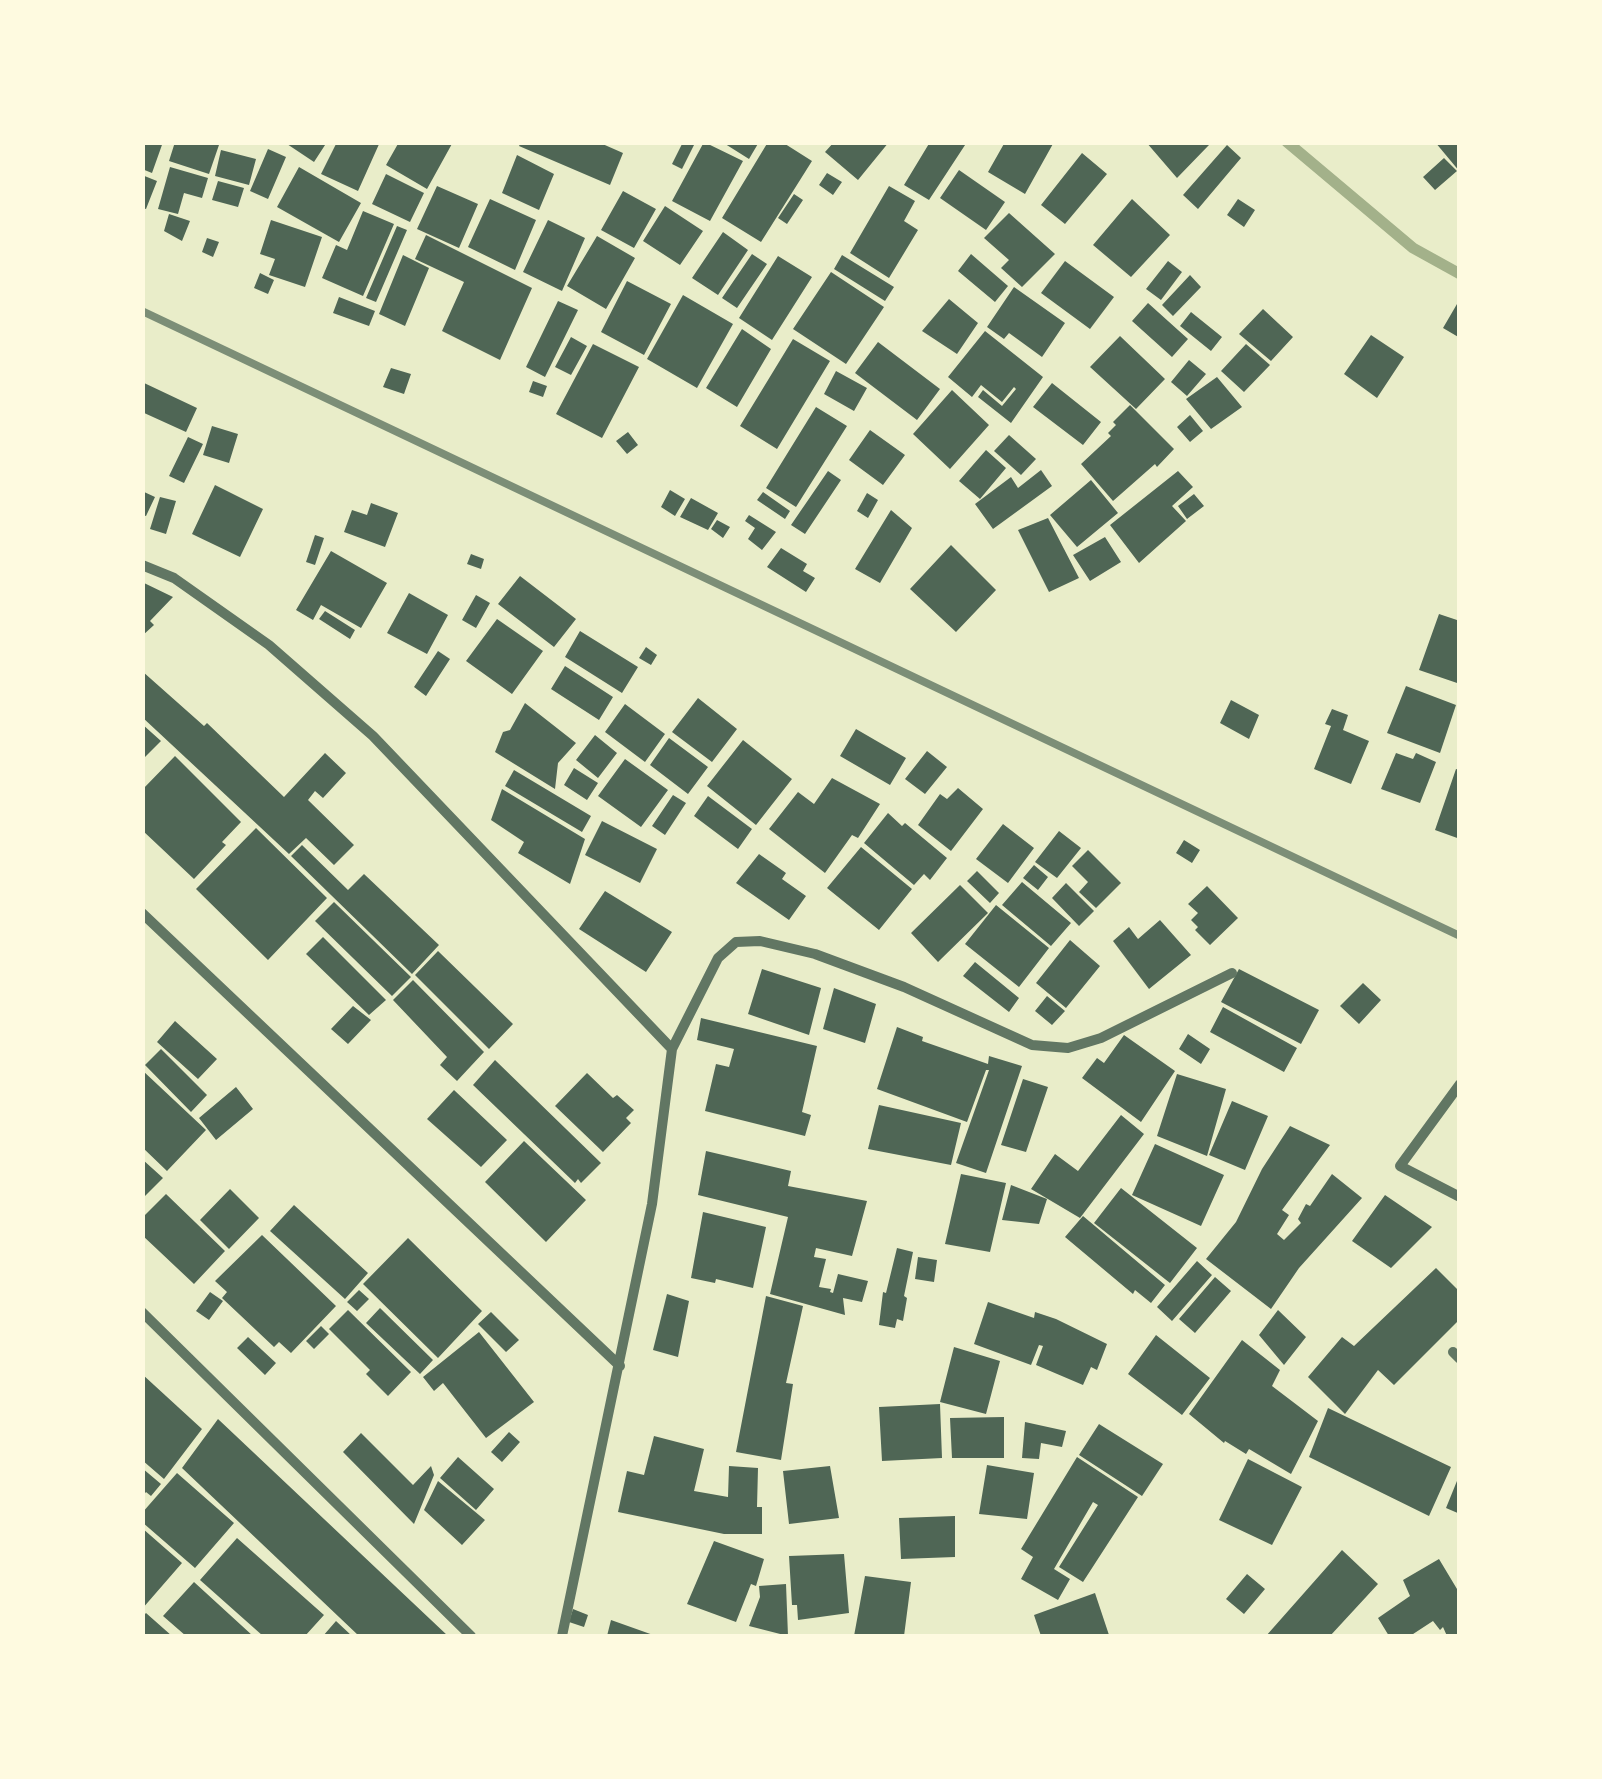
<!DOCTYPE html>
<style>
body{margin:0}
#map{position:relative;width:1602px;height:1779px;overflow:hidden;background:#e9edc9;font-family:"Space Grotesk",sans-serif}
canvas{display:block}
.frame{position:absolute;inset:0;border:145px solid #fefae0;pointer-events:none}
</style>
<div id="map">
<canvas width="1602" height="1779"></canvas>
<div class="frame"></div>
</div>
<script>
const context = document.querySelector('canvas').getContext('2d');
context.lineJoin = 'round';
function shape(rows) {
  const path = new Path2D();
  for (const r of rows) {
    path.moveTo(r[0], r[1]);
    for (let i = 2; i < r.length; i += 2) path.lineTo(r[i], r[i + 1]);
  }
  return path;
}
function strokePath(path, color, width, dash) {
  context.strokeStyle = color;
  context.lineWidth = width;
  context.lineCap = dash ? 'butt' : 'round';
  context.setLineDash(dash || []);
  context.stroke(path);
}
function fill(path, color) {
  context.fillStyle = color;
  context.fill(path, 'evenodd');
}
strokePath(shape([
 [1287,142,1413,248,1460,274]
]), '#a3b18a', 11);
fill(shape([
 [142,142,163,142,152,173,142,169],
 [175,142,220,142,209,174,169,161],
 [284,142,327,142,314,162],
 [337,142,380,142,358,191,321,174],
 [399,142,453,142,427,189,386,165],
 [521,142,598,142,623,153,610,185,519,146],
 [683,142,694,145,682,169,672,164],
 [704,142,743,161,710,221,672,201],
 [722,142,759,142,749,159],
 [768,142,782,142,812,161,761,242,722,218],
 [834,142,889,142,858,180,825,152],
 [930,142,967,142,929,200,904,185],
 [1005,142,1054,142,1025,194,988,172],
 [1146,142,1206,142,1209,145,1177,178],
 [1435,142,1460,142,1460,172],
 [1227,145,1241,158,1198,209,1183,195],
 [268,149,286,157,268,199,250,191],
 [221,150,256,159,249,185,215,176],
 [1082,153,1107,174,1065,224,1041,205],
 [517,155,554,174,539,210,502,193],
 [1444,158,1457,171,1435,190,1423,177],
 [170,167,208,178,202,198,184,193,178,214,158,209],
 [299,167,361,203,339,242,277,207],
 [959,170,1005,202,986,230,940,198],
 [827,173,842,182,833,195,819,185],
 [386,174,424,193,410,222,372,204],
 [142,175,157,181,146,209,142,208],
 [218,181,244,188,238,207,212,200],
 [437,186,478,204,459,248,417,229],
 [889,186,915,201,904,221,918,230,889,278,850,253],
 [623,191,656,209,634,248,601,230],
 [794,194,803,200,787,224,778,218],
 [490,199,536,220,515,270,468,247],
 [1132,199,1170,235,1131,277,1093,245],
 [1238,199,1255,210,1244,227,1227,215],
 [665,206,703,231,680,265,643,241],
 [363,211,394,224,363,296,322,278,336,245,347,250],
 [1009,213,1055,254,1022,287,1001,268,1009,260,984,238],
 [169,214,190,221,182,241,164,231],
 [271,220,322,237,305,287,269,275,275,259,260,254],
 [548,220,585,238,562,291,523,272],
 [397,226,407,230,376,302,366,298],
 [723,232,748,250,718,295,692,278],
 [426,235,532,288,500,360,442,331,464,282,415,259],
 [597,236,635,258,606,309,567,286],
 [207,238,219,242,213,257,202,252],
 [752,254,767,264,737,308,722,298],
 [971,254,1008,286,995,302,958,271],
 [403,255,429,268,405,326,379,314],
 [842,255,894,287,885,301,834,269],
 [778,256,812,277,772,340,739,318],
 [1065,261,1114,297,1090,329,1041,293],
 [1168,261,1182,272,1161,300,1146,289],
 [831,272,884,307,846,364,793,329],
 [260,273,274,280,268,294,254,288],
 [1190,275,1201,287,1173,316,1162,305],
 [627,281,671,304,644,355,601,332],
 [1014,287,1065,323,1042,357,1009,333,1004,339,987,327],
 [683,295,733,324,697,388,647,359],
 [339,297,375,311,369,326,333,313],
 [949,299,978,323,957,354,922,331],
 [558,301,578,310,545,377,526,367],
 [1148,303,1188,339,1172,357,1132,321],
 [1457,304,1460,306,1460,338,1443,328],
 [1263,309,1293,337,1271,361,1239,334],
 [1191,312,1222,337,1211,351,1180,326],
 [742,329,771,349,737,407,706,388],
 [985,331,1043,377,1011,423,978,397,983,390,1002,406,1016,389,1014,387,1002,402,981,385,972,397,948,377],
 [1371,335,1404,357,1377,398,1344,374],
 [1120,336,1165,379,1136,409,1090,367],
 [571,337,587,346,571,375,555,367],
 [793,339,830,361,777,449,740,426],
 [878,342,940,389,917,420,855,373],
 [593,344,639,367,602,438,556,414],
 [1246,344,1270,365,1244,392,1221,371],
 [1189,360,1206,374,1187,396,1171,382],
 [391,368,411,374,404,394,383,387],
 [836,371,867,388,854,411,824,394],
 [1217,377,1242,407,1211,429,1186,399],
 [533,381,547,386,543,397,529,392],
 [142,382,197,408,186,432,142,412],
 [1052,383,1101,422,1083,445,1033,407],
 [952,390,989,425,950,469,913,434],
 [1130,405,1174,449,1157,467,1155,464,1113,501,1081,464,1111,436,1108,433,1116,425,1113,422],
 [816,407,847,426,796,507,766,488],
 [1190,415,1203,431,1190,442,1177,427],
 [212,426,238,434,229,463,203,455],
 [870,430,905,455,883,485,849,460],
 [628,432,638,445,627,454,616,441],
 [1009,435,1036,459,1021,475,994,451],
 [188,437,203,444,184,483,169,476],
 [986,450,1006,468,980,499,959,481],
 [1041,470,1052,486,993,529,975,504,1011,477,1018,488],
 [828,471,841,480,805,534,791,525],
 [1178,471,1193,487,1172,506,1186,521,1139,563,1110,525],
 [1091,480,1118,513,1077,547,1050,515],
 [215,485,263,509,240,557,192,534],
 [670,490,685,499,675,516,661,507],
 [142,491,155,497,146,516,142,515],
 [763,492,790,511,785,519,757,500],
 [867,493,878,500,868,518,857,511],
 [1194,494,1204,506,1187,519,1178,506],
 [160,497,176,501,166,534,150,529],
 [691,498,718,513,708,530,680,517],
 [371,503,398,513,385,547,344,532,352,510,367,515],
 [891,510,912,528,880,583,855,569],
 [749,515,776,532,762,550,748,539,755,528,745,521],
 [1048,518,1079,578,1049,592,1018,530],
 [717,520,730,527,723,538,711,529],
 [315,535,324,538,315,565,306,562],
 [1105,537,1121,562,1090,581,1073,555],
 [951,545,996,590,956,632,910,589],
 [781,548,807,564,803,571,815,578,806,592,767,567],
 [331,551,387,583,361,628,321,605,313,620,296,610],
 [471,554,484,559,481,569,467,564],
 [520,576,576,619,554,647,498,604],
 [142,582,173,597,150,621,154,625,142,636],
 [409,593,448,615,427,654,387,633],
 [476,595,490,603,476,628,462,620],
 [325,611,355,630,350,639,319,619],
 [1439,614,1460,621,1460,684,1419,670],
 [497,619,543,651,512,694,466,661],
 [580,631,638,667,622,693,565,657],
 [646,647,657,655,651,665,639,658],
 [438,651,450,659,426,696,414,687],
 [565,666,613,697,599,720,551,689],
 [142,671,204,726,207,723,284,797,325,753,346,773,323,798,315,791,308,800,354,845,334,865,306,838,289,854,142,717],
 [1406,686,1456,705,1440,753,1387,733],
 [698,698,737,729,712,762,672,732],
 [1231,700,1259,715,1249,739,1220,723],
 [525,703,576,743,558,763,555,789,495,752,503,732,510,730],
 [625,704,665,734,645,762,605,732],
 [1332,709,1348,715,1343,730,1369,741,1351,784,1314,769,1331,726,1325,724],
 [142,724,161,741,142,760],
 [856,729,906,758,890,785,840,756],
 [595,735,617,753,598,778,576,760],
 [669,738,708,767,688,794,650,765],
 [743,740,792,779,756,825,707,786],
 [927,751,947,767,925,794,905,779],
 [1396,753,1413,759,1416,753,1436,762,1420,803,1381,789],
 [175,756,241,822,222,842,226,845,194,879,142,830,142,790],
 [625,759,668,790,641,827,598,796],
 [574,768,598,783,587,800,564,785],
 [1456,769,1460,770,1460,839,1435,830],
 [514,770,591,816,582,832,505,786],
 [832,778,880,804,858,838,852,835,825,873,769,829,798,792,814,804],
 [958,788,983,809,951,851,918,825,940,794,947,799],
 [502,789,585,839,570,884,518,853,524,842,491,820],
 [673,795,686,803,665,835,652,826],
 [708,796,752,829,738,849,694,816],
 [888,813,902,826,905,823,947,858,930,880,924,874,914,885,864,843],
 [602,821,657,849,640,883,585,855],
 [1003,824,1034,848,1008,883,976,859],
 [256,828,327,898,268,960,196,889],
 [1059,831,1081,848,1057,878,1035,862],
 [1184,840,1200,850,1192,863,1176,853],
 [302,845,348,890,364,874,439,945,412,974,291,856],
 [861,847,912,889,879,930,827,888],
 [1088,850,1121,883,1096,908,1079,892,1088,882,1072,866],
 [759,854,786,873,782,879,806,896,789,920,736,883],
 [1034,865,1048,877,1038,890,1023,878],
 [977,871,999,893,990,903,967,881],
 [1022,882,1071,923,1051,946,1002,905],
 [1066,883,1094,911,1079,926,1052,898],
 [960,885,988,913,938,962,911,933],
 [1207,886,1238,918,1210,945,1195,930,1198,927,1191,920,1198,913,1188,904],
 [605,891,672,932,646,972,579,929],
 [334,902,411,977,392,996,315,921],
 [996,905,1049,948,1019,987,965,944],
 [1160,920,1191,955,1149,989,1113,941,1129,927,1138,939],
 [323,937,386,1000,369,1015,306,954],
 [1070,940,1100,966,1066,1008,1036,983],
 [438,951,513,1024,489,1049,415,975],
 [975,962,1019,998,1009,1012,963,976],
 [762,969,821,988,809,1035,748,1014],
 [1239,969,1319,1010,1301,1044,1221,1002],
 [413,980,484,1052,457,1081,440,1065,447,1057,393,1000],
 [1363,983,1381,1000,1359,1024,1340,1006],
 [834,988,876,1004,865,1043,823,1029],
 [1047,996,1065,1011,1052,1025,1035,1011],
 [353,1006,371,1020,348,1044,331,1029],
 [1223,1007,1297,1048,1284,1072,1210,1032],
 [701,1018,817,1046,802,1112,811,1115,805,1136,705,1111,716,1064,729,1067,734,1049,697,1040],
 [175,1021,217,1059,198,1079,157,1042],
 [897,1027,923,1037,922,1041,988,1064,989,1056,1022,1066,986,1173,956,1163,989,1070,986,1070,967,1122,877,1089],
 [1188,1034,1210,1049,1201,1064,1179,1049],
 [1124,1035,1175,1071,1141,1122,1082,1078,1097,1058,1104,1063],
 [161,1049,207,1095,191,1112,145,1065],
 [495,1060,601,1163,581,1183,578,1179,575,1183,473,1085],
 [142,1070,206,1130,167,1171,142,1147],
 [587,1073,613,1098,617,1095,634,1110,626,1118,631,1123,603,1152,555,1106],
 [1177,1074,1226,1089,1207,1156,1157,1136],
 [1023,1079,1048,1087,1026,1152,1001,1145],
 [236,1087,253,1109,216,1140,199,1118],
 [454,1090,507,1140,481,1167,427,1119],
 [1232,1101,1268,1116,1245,1170,1209,1155],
 [879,1105,961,1123,951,1165,868,1149],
 [1121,1115,1144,1134,1080,1218,1031,1189,1055,1154,1078,1171],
 [1290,1126,1330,1145,1282,1210,1289,1215,1277,1234,1284,1240,1301,1223,1298,1219,1306,1204,1310,1206,1332,1174,1362,1198,1299,1268,1271,1309,1206,1259,1236,1222,1262,1169],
 [524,1141,586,1200,546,1242,485,1182],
 [1155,1144,1224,1175,1201,1226,1132,1195],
 [706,1151,791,1171,788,1186,867,1201,852,1256,816,1248,814,1257,826,1259,819,1287,831,1289,830,1292,833,1293,838,1274,868,1281,862,1302,843,1298,845,1315,770,1294,788,1217,698,1195],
 [142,1159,163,1178,142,1199],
 [961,1174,1006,1183,990,1252,945,1244],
 [1011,1185,1047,1199,1039,1224,1002,1220],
 [1121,1188,1197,1248,1170,1283,1094,1223],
 [230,1189,259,1218,229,1249,200,1220],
 [166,1194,225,1251,194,1284,142,1235,142,1218],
 [1385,1195,1432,1227,1391,1268,1352,1241],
 [294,1205,368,1273,345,1299,270,1231],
 [703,1212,766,1227,753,1288,716,1279,715,1283,691,1278],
 [1083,1216,1165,1285,1151,1303,1135,1290,1133,1294,1065,1237],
 [262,1235,336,1306,291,1353,279,1342,274,1347,222,1298,227,1292,215,1281],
 [408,1238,482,1311,438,1358,363,1284],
 [897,1248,913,1252,904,1296,907,1298,903,1321,897,1319,895,1328,879,1325,883,1292,886,1293],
 [918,1257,937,1260,934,1282,915,1279],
 [1197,1261,1212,1275,1172,1321,1157,1307],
 [1436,1268,1460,1292,1460,1319,1394,1385,1378,1370,1345,1414,1308,1377,1342,1337,1354,1346],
 [1215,1277,1231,1291,1195,1333,1179,1319],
 [359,1290,369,1299,357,1311,347,1302],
 [210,1292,223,1301,209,1320,196,1311],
 [667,1294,689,1301,678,1357,653,1350],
 [766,1296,803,1306,786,1383,793,1384,781,1460,736,1452],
 [988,1302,1034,1318,1035,1312,1056,1319,1107,1344,1097,1370,1091,1367,1083,1385,1036,1365,1043,1346,1039,1345,1031,1365,974,1344],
 [380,1308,433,1360,420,1374,366,1323],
 [348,1310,411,1372,388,1396,366,1374,370,1370,329,1329],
 [1278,1310,1306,1337,1284,1365,1259,1335],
 [491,1312,519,1340,506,1352,478,1324],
 [321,1326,329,1334,314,1349,306,1341],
 [479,1332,534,1402,486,1438,443,1383,434,1391,423,1377],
 [1156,1335,1210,1378,1182,1415,1128,1374],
 [248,1337,276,1363,265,1375,237,1348],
 [1242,1340,1280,1370,1272,1386,1318,1421,1291,1474,1249,1449,1246,1454,1225,1441,1224,1443,1189,1414],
 [954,1347,1000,1361,986,1414,940,1402],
 [142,1374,202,1429,164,1479,142,1460],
 [940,1404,942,1458,882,1461,879,1407],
 [1328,1408,1451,1467,1429,1516,1309,1457],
 [1004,1417,1004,1458,952,1458,950,1418],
 [218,1419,448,1636,359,1636,182,1468],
 [1025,1422,1066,1431,1062,1447,1041,1443,1039,1459,1022,1458],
 [1099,1424,1163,1464,1142,1496,1079,1455],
 [509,1432,520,1442,502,1462,491,1452],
 [361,1433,413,1485,431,1466,434,1475,414,1524,343,1452],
 [654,1436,704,1449,694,1491,728,1497,729,1466,758,1468,757,1507,762,1507,762,1534,724,1534,618,1512,627,1471,644,1475],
 [458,1457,494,1489,476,1510,440,1478],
 [1077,1457,1138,1497,1083,1582,1059,1567,1098,1505,1093,1502,1054,1569,1070,1579,1058,1600,1021,1579,1033,1557,1021,1549],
 [1248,1459,1302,1487,1272,1545,1219,1520],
 [987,1465,1034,1473,1027,1519,979,1514],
 [830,1466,839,1518,789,1524,783,1471],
 [142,1468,161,1484,151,1496,146,1492,142,1497],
 [177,1473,234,1523,195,1568,142,1522,142,1513],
 [1459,1476,1460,1476,1460,1514,1446,1508],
 [438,1481,485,1520,462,1545,424,1510],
 [955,1516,955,1557,901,1559,899,1518],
 [142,1528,182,1563,142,1609],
 [237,1538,324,1615,305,1636,263,1636,200,1580],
 [714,1541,764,1559,756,1586,751,1584,736,1622,687,1604],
 [1342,1550,1378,1584,1330,1636,1266,1636],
 [844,1554,849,1613,798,1620,797,1605,792,1605,789,1556],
 [1439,1559,1460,1594,1460,1636,1447,1636,1443,1627,1440,1630,1433,1621,1410,1636,1389,1636,1378,1618,1410,1596,1403,1580],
 [1247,1574,1265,1589,1244,1614,1226,1599],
 [865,1576,911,1582,904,1636,854,1636],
 [194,1582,253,1636,186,1636,163,1616],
 [786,1584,788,1636,749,1626,760,1597,759,1586],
 [1095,1593,1109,1635,1041,1636,1034,1615],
 [573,1609,588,1615,584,1627,569,1622],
 [146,1613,172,1636,142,1636,142,1617],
 [611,1620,656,1636,607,1636],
 [336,1621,352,1636,323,1636]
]), '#4f6655');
strokePath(shape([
 [142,565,174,578,269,645,373,736,672,1049],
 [142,913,620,1366],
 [1460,1084,1400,1166,1460,1197],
 [142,1312,471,1636],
 [1453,1352,1460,1359],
 [562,1636,652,1204,672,1049,718,958,736,942,760,941,815,954,904,987,1032,1045,1068,1048,1101,1038,1232,973]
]), '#617663', 10);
strokePath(shape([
 [142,311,1460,936]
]), '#7c8e77', 8);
</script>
